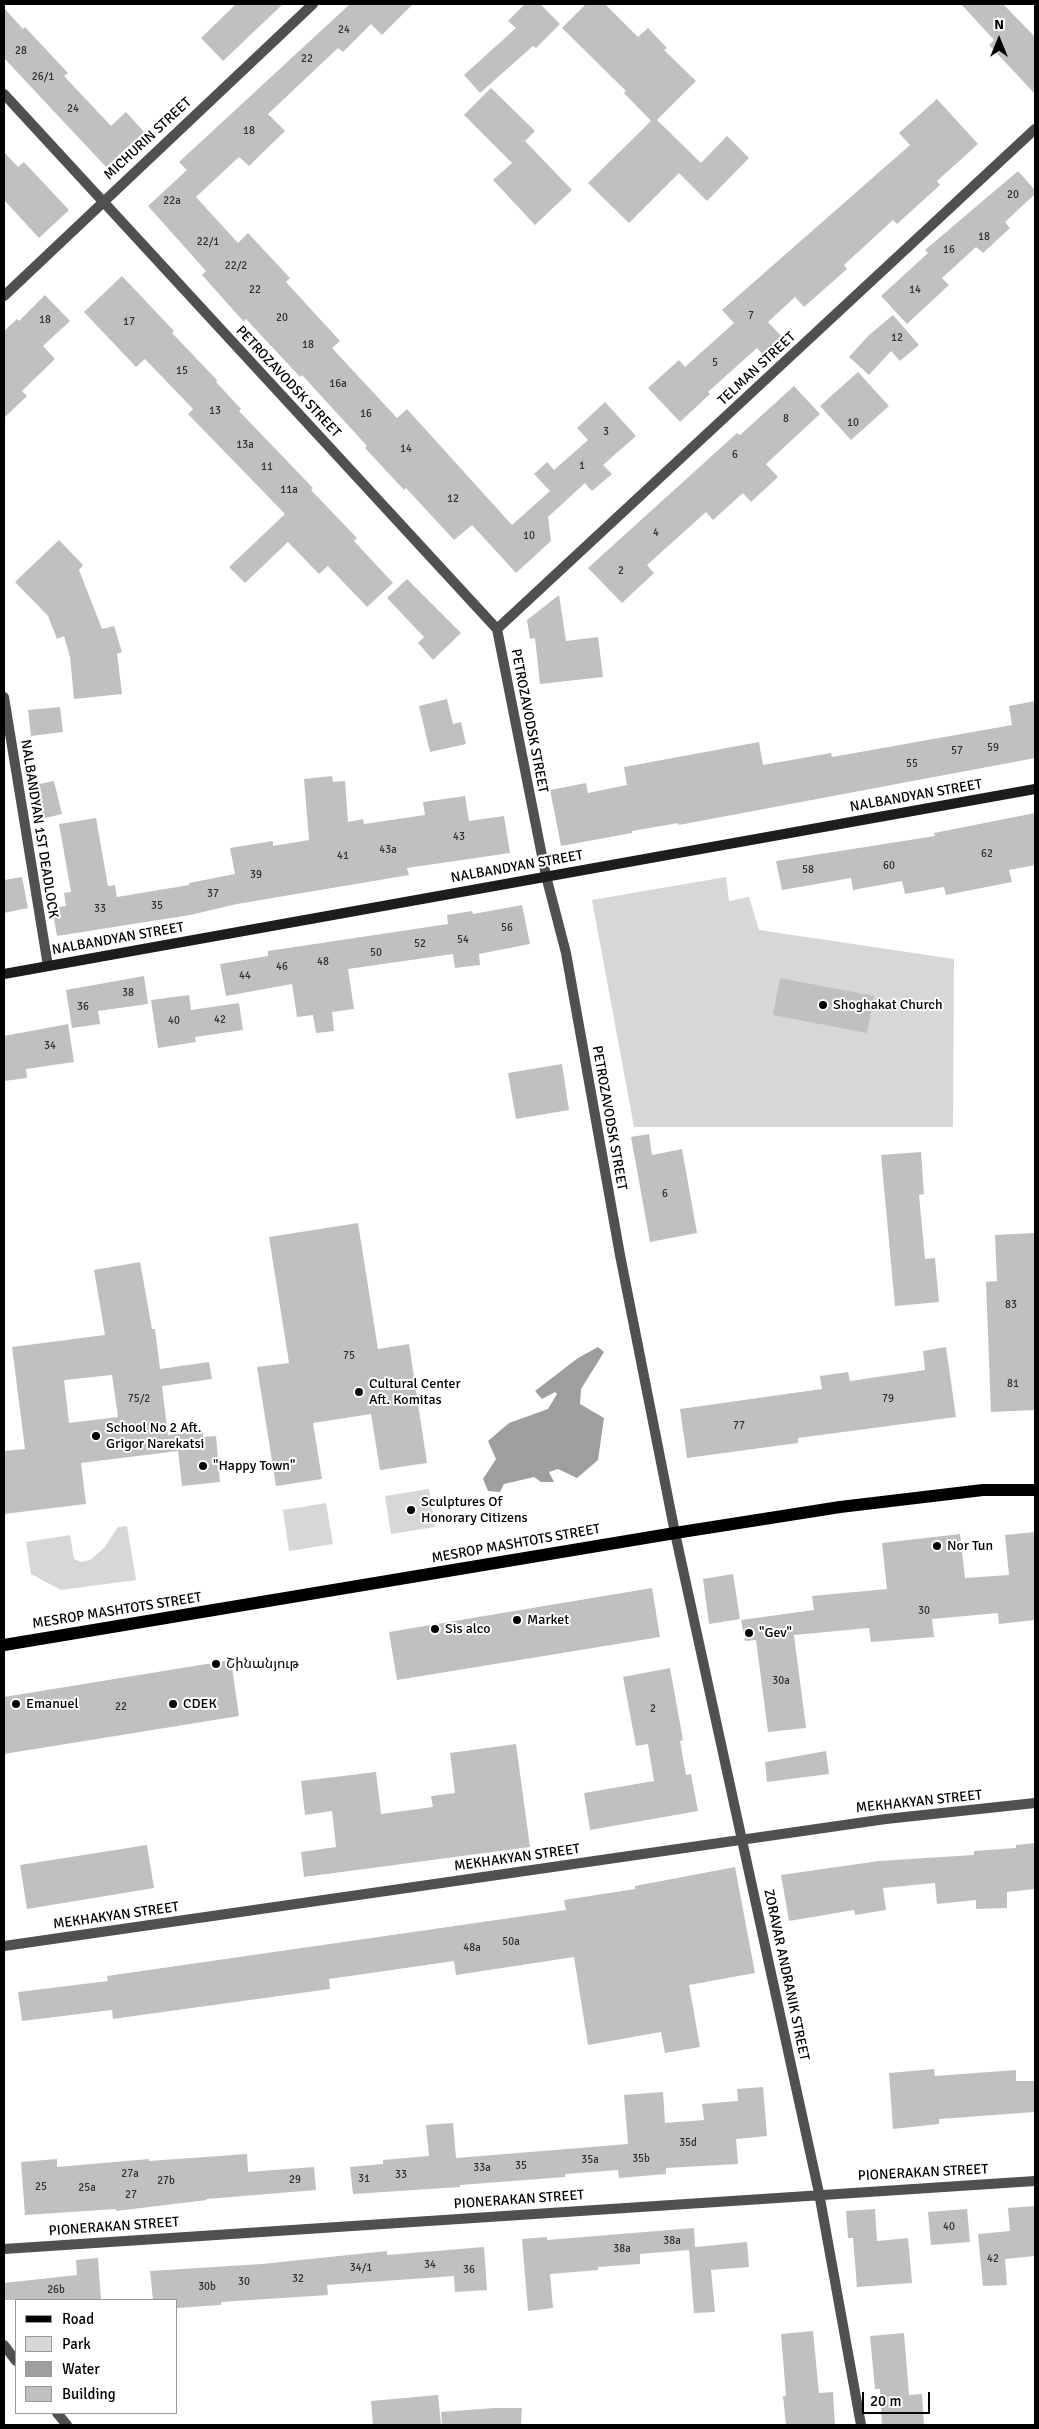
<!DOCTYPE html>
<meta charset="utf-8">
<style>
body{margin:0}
#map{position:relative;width:1039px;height:2429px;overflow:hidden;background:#fff;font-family:Signika,sans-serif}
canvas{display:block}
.frame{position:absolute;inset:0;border:5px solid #000;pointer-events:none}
.legend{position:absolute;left:15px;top:2299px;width:162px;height:115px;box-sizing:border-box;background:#fff;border:1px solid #999;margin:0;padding:6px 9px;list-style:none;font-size:15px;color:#000}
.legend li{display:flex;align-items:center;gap:10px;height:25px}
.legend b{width:25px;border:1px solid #999}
.north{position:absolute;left:974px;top:15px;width:50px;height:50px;-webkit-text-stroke:4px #fff;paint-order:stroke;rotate:0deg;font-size:14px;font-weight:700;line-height:20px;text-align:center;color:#000}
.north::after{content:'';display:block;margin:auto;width:18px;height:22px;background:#000;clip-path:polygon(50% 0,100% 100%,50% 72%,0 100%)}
.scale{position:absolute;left:862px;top:2392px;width:68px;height:22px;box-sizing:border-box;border:2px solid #000;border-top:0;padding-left:6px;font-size:15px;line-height:18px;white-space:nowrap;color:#000;-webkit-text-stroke:4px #fff;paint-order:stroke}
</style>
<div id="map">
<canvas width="1039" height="2429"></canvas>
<div class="frame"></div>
<ul class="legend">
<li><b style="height:6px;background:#000"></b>Road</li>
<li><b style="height:14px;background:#d7d7d7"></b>Park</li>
<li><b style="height:14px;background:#9e9e9e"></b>Water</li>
<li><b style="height:14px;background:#c0c0c0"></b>Building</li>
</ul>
<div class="north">N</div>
<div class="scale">20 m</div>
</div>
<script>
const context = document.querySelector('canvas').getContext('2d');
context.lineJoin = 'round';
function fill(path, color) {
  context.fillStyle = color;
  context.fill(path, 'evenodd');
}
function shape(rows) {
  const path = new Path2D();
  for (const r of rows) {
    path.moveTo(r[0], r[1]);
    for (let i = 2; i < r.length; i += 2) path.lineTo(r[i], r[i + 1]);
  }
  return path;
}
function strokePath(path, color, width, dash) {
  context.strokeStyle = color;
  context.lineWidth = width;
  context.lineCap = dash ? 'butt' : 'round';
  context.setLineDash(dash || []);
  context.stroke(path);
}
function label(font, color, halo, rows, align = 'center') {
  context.font = font + ' Signika,"Noto Sans Armenian",sans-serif';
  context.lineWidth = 4;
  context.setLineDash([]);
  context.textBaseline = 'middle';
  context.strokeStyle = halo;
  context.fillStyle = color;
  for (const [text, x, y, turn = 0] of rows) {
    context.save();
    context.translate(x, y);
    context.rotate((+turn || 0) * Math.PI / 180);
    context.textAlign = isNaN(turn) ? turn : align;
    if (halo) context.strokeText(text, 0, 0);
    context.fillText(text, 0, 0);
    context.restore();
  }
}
fill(shape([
 [726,877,729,901,749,897,759,930,954,959,953,1127,634,1127,592,900],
 [429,1489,435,1527,391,1534,385,1496],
 [326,1503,333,1544,289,1551,283,1510],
 [127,1526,136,1580,61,1590,31,1574,26,1542,70,1535,74,1559,81,1562,90,1560,104,1548,118,1527]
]), '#d7d7d7');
fill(shape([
 [598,1347,604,1352,581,1389,580,1404,604,1418,598,1460,577,1478,558,1469,549,1472,554,1482,541,1482,534,1477,504,1484,500,1492,488,1491,483,1479,496,1459,488,1441,509,1423,548,1409,557,1394,555,1392,542,1399,535,1391,578,1358]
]), '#9e9e9e');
fill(shape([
 [236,4,283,4,223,61,201,38],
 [350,4,413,4,382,35,371,24,343,52,338,48,268,114,285,131,249,166,239,157,196,197,238,243,248,233,290,278,286,282,340,341,332,348,397,418,407,409,512,525,550,491,534,474,547,462,554,470,588,440,577,428,605,402,636,436,603,465,612,474,592,491,585,483,548,517,551,541,516,573,472,525,454,540,406,488,404,490,365,448,367,446,302,375,300,377,246,319,243,321,202,275,206,271,148,206,187,170,179,162],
 [525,4,540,4,560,24,536,48,533,46,480,93,464,75,516,28,508,21],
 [586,4,605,4,638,37,648,28,667,48,664,50,696,81,657,120,701,163,727,136,749,158,707,201,679,173,629,223,588,183,651,121,624,93,626,91,562,28],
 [961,4,1003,4,1035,37,1035,94,989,45,994,40],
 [4,8,23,29,25,27,68,73,64,76,111,126,126,112,144,132,106,167,4,58],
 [491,88,535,131,525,141,572,190,535,225,493,180,512,163,464,115],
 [937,99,978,144,937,181,940,185,897,224,893,220,844,265,847,269,804,307,795,297,768,322,785,340,765,357,757,348,708,392,710,394,680,422,648,388,679,360,685,367,734,323,722,310,910,145,899,133],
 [4,152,18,167,24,162,69,210,39,238,4,200],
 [1018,171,1035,190,1035,194,1005,222,1010,228,983,253,976,247,942,278,949,285,907,324,881,296,928,253,925,250],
 [122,276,174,331,172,333,217,380,216,382,241,409,239,411,313,488,311,490,357,538,354,541,393,583,367,607,328,566,319,574,288,542,245,583,229,567,285,514,188,414,193,409,145,359,136,367,84,312],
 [45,295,70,321,43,346,55,359,22,391,27,396,4,418,4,331,17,319,19,321],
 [893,315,919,345,900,361,891,351,869,375,849,357,869,335],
 [858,372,889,406,851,440,820,406],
 [794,386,820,414,766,464,778,477,751,502,743,493,713,520,706,512,647,565,654,573,622,603,588,568,737,433,740,435],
 [59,540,83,565,79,570,102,629,114,626,122,652,117,654,122,694,74,699,70,657,64,636,57,639,48,616,15,582],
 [407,579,461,633,433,660,418,643,424,637,387,598],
 [559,595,566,641,598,637,603,677,540,684,535,638,530,639,527,620],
 [447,699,453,724,461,722,466,744,430,752,419,706],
 [1035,701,1035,758,679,825,678,823,632,831,632,833,561,846,550,790,586,783,588,793,627,785,624,767,759,742,763,765,831,753,832,757,1012,725,1009,706],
 [60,707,63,732,31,736,28,710],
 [332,776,333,782,345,781,348,822,363,819,364,824,425,815,423,802,465,796,469,821,504,816,510,853,407,868,409,875,237,904,190,915,57,936,52,908,66,906,64,893,71,892,59,824,96,818,108,886,115,885,117,897,189,885,189,883,235,874,230,848,273,841,273,846,309,840,304,779],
 [54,781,62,814,37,820,29,786],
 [1035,813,1035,865,1009,870,1012,882,946,895,944,887,905,894,902,881,853,890,851,878,782,890,776,861,935,836,934,833],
 [22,877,28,908,4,913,4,880],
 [522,905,530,944,479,954,480,965,455,968,453,954,348,969,354,1009,332,1012,334,1031,316,1033,313,1015,297,1017,292,984,226,996,220,964,268,956,268,951,448,924,447,915,472,911,473,914],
 [144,976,148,1004,98,1011,100,1024,72,1028,66,990],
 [780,978,874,996,867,1033,773,1015],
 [189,995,191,1010,239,1003,243,1030,195,1037,196,1042,158,1048,151,1000],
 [68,1024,74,1062,26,1069,27,1078,4,1081,4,1036],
 [562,1064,569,1110,516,1119,508,1073],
 [649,1134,652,1155,682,1149,697,1233,650,1242,631,1137],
 [921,1152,924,1194,919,1195,925,1259,935,1258,939,1302,895,1306,881,1155],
 [358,1223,378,1349,409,1344,427,1463,380,1470,371,1414,313,1423,322,1479,276,1486,257,1367,289,1363,269,1237],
 [1035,1233,1035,1410,991,1412,986,1282,997,1281,995,1235],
 [140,1262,152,1329,155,1329,160,1369,209,1362,212,1379,162,1386,168,1435,203,1431,203,1437,216,1436,220,1482,182,1486,178,1451,81,1463,86,1504,4,1514,4,1451,25,1449,12,1347,105,1335,94,1270],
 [112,1375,118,1417,69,1423,64,1380],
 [946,1347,956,1417,798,1438,798,1443,687,1458,680,1409,822,1389,820,1376,848,1372,850,1381,925,1370,923,1351],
 [1035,1532,1035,1620,999,1624,998,1613,932,1619,934,1637,871,1642,869,1628,794,1635,806,1728,768,1732,756,1640,745,1641,741,1620,814,1610,812,1596,887,1589,882,1543,960,1534,965,1578,1009,1575,1005,1535],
 [733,1574,740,1619,709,1624,703,1579],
 [652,1588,660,1637,397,1680,389,1632],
 [231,1660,239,1716,4,1754,4,1697],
 [670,1668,683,1740,680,1741,686,1775,691,1774,698,1811,590,1830,584,1793,654,1781,648,1744,636,1746,623,1677],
 [516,1744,530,1847,304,1877,301,1852,336,1847,332,1811,305,1815,301,1781,376,1772,381,1814,433,1807,431,1796,455,1793,450,1753],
 [826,1751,829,1774,767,1782,765,1762],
 [1035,1843,1035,1889,1007,1892,1007,1908,976,1909,976,1900,937,1904,935,1883,883,1888,886,1910,855,1915,854,1910,789,1921,781,1875,879,1861,974,1855,974,1851,1016,1848,1016,1845],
 [147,1845,154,1888,27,1909,20,1865],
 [735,1867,755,1973,689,1985,700,2047,665,2053,661,2032,588,2045,574,1957,456,1975,454,1961,329,1979,330,1989,141,2015,113,2019,112,2010,22,2021,18,1992,108,1981,107,1976,566,1910,564,1900,635,1889,635,1886],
 [934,2069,935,2076,1016,2070,1016,2081,1035,2081,1035,2112,939,2119,939,2124,893,2129,889,2073],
 [763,2087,767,2136,736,2139,738,2164,666,2168,666,2174,619,2178,618,2170,565,2174,565,2177,460,2185,460,2187,353,2194,350,2167,383,2164,383,2160,429,2156,426,2125,453,2123,456,2158,616,2145,628,2144,624,2095,663,2092,665,2123,704,2120,702,2104,738,2101,737,2089],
 [247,2154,248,2172,314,2167,316,2190,206,2199,207,2200,116,2211,116,2209,25,2215,21,2162,57,2159,57,2167,149,2159,149,2161],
 [1035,2206,1035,2256,1005,2259,1007,2285,983,2286,978,2234,1010,2231,1008,2208],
 [875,2209,877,2241,908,2238,912,2283,857,2287,853,2238,848,2238,846,2211],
 [967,2209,970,2242,931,2245,928,2212],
 [694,2228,695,2247,747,2242,749,2267,711,2270,715,2312,694,2313,689,2250,640,2254,640,2264,598,2267,598,2270,550,2274,553,2308,528,2311,522,2239,547,2237,547,2240],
 [484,2247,487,2290,455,2292,454,2276,327,2285,328,2295,221,2302,221,2305,176,2308,176,2300,153,2300,150,2271,262,2264,387,2251,387,2255],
 [98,2258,101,2300,4,2300,4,2283,77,2275,76,2260],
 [813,2331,819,2393,833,2392,835,2425,786,2425,783,2396,786,2396,781,2334],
 [904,2333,909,2395,922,2394,924,2425,882,2425,880,2389,875,2389,870,2336],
 [438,2395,441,2425,373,2425,371,2401],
 [495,2408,522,2408,521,2425,442,2425,441,2412]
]), '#c0c0c0');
strokePath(shape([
 [4,94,497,629,546,876,566,953,620,1255,675,1533,819,2193,861,2425],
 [4,296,313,4],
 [497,629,1035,129],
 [4,697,48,966],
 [4,1946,886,1819,1035,1803],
 [4,2249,1035,2181],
 [4,2345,16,2361],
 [57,2413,67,2425]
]), '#505050', 10);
strokePath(shape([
 [4,974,1035,789]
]), '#1d1d1d', 10);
strokePath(shape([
 [4,1645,675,1533,840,1507,983,1490,1035,1490]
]), '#000', 12);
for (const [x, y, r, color] of [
 [823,1005,5,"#000"],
 [359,1392,5,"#000"],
 [96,1436,5,"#000"],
 [203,1466,5,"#000"],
 [411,1510,5,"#000"],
 [937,1546,5,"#000"],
 [517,1620,5,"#000"],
 [435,1629,5,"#000"],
 [749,1633,5,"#000"],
 [216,1664,5,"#000"],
 [16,1704,5,"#000"],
 [173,1704,5,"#000"]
]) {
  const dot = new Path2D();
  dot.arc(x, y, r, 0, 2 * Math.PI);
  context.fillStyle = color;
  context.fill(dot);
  strokePath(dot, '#fff', 2);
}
label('11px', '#303030', null, [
 ["24",344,30],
 ["28",21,51],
 ["22",307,59],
 ["26/1",43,77],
 ["24",73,109],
 ["18",249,131],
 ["20",1013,195],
 ["22a",172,201],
 ["18",984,237],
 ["22/1",208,242],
 ["16",949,250],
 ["22/2",236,266],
 ["22",255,290],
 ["14",915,290],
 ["7",751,316],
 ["20",282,318],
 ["18",45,320],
 ["17",129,322],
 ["12",897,338],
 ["18",308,345],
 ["5",715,363],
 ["15",182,371],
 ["16a",338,384],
 ["13",215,411],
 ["16",366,414],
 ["8",786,419],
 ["10",853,423],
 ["3",606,432],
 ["13a",245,445],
 ["14",406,449],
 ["6",735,455],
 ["1",582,466],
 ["11",267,467],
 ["11a",289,490],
 ["12",453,499],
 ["4",656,533],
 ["10",529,536],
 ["2",621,571],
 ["59",993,748],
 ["57",957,751],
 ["55",912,764],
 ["43",459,837],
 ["43a",388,850],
 ["62",987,854],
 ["41",343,856],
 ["60",889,866],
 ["58",808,870],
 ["39",256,875],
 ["37",213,894],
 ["35",157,906],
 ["33",100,909],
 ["56",507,928],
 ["54",463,940],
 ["52",420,944],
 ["50",376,953],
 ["48",323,962],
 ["46",282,967],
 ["44",245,976],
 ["38",128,993],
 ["36",83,1007],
 ["42",220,1020],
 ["40",174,1021],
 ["34",50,1046],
 ["6",665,1194],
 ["83",1011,1305],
 ["75",349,1356],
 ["81",1013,1384],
 ["75/2",139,1399],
 ["79",888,1399],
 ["77",739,1426],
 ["30",924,1611],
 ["30a",781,1681],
 ["22",121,1707],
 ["2",653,1709],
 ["50a",511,1942],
 ["48a",472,1948],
 ["35d",688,2143],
 ["35b",641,2159],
 ["35a",590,2160],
 ["35",521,2166],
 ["33a",482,2168],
 ["27a",130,2174],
 ["33",401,2175],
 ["31",364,2179],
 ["29",295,2180],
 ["27b",166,2181],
 ["25",41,2187],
 ["25a",87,2188],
 ["27",131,2195],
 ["40",949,2227],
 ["38a",672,2241],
 ["38a",622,2249],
 ["42",993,2259],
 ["34",430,2265],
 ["34/1",361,2268],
 ["36",469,2270],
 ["32",298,2279],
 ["30",244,2282],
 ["30b",207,2287],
 ["26b",56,2290]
]);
label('14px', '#000', '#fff', [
 ["MICHURIN STREET",148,139,-43],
 ["TELMAN STREET",757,369,-43],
 ["PETROZAVODSK STREET",288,382,47],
 ["PETROZAVODSK STREET",529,721,79],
 ["NALBANDYAN STREET",916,796,-10],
 ["NALBANDYAN 1ST DEADLOCK",39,829,81],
 ["NALBANDYAN STREET",517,867,-10],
 ["NALBANDYAN STREET",118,939,-10],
 ["PETROZAVODSK STREET",609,1118,80],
 ["MESROP MASHTOTS STREET",516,1544,-10],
 ["MESROP MASHTOTS STREET",117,1611,-9],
 ["MEKHAKYAN STREET",919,1802,-6],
 ["MEKHAKYAN STREET",517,1858,-8],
 ["MEKHAKYAN STREET",116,1916,-8],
 ["ZORAVAR ANDRANIK STREET",786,1975,78],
 ["PIONERAKAN STREET",923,2173,-3],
 ["PIONERAKAN STREET",519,2200,-4],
 ["PIONERAKAN STREET",114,2227,-4]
]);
label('14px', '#000', '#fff', [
 ["Shoghakat Church",833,1005],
 ["Cultural Center",369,1384],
 ["Aft. Komitas",369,1400],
 ["School No 2 Aft.",106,1428],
 ["Grigor Narekatsi",106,1444],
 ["\"Happy Town\"",213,1466],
 ["Sculptures Of",421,1502],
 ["Honorary Citizens",421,1518],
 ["Nor Tun",947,1546],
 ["Market",527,1620],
 ["Sis alco",445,1629],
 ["\"Gev\"",759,1633],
 ["Շինանյութ",226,1664],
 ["Emanuel",26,1704],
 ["CDEK",183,1704]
], 'left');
</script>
